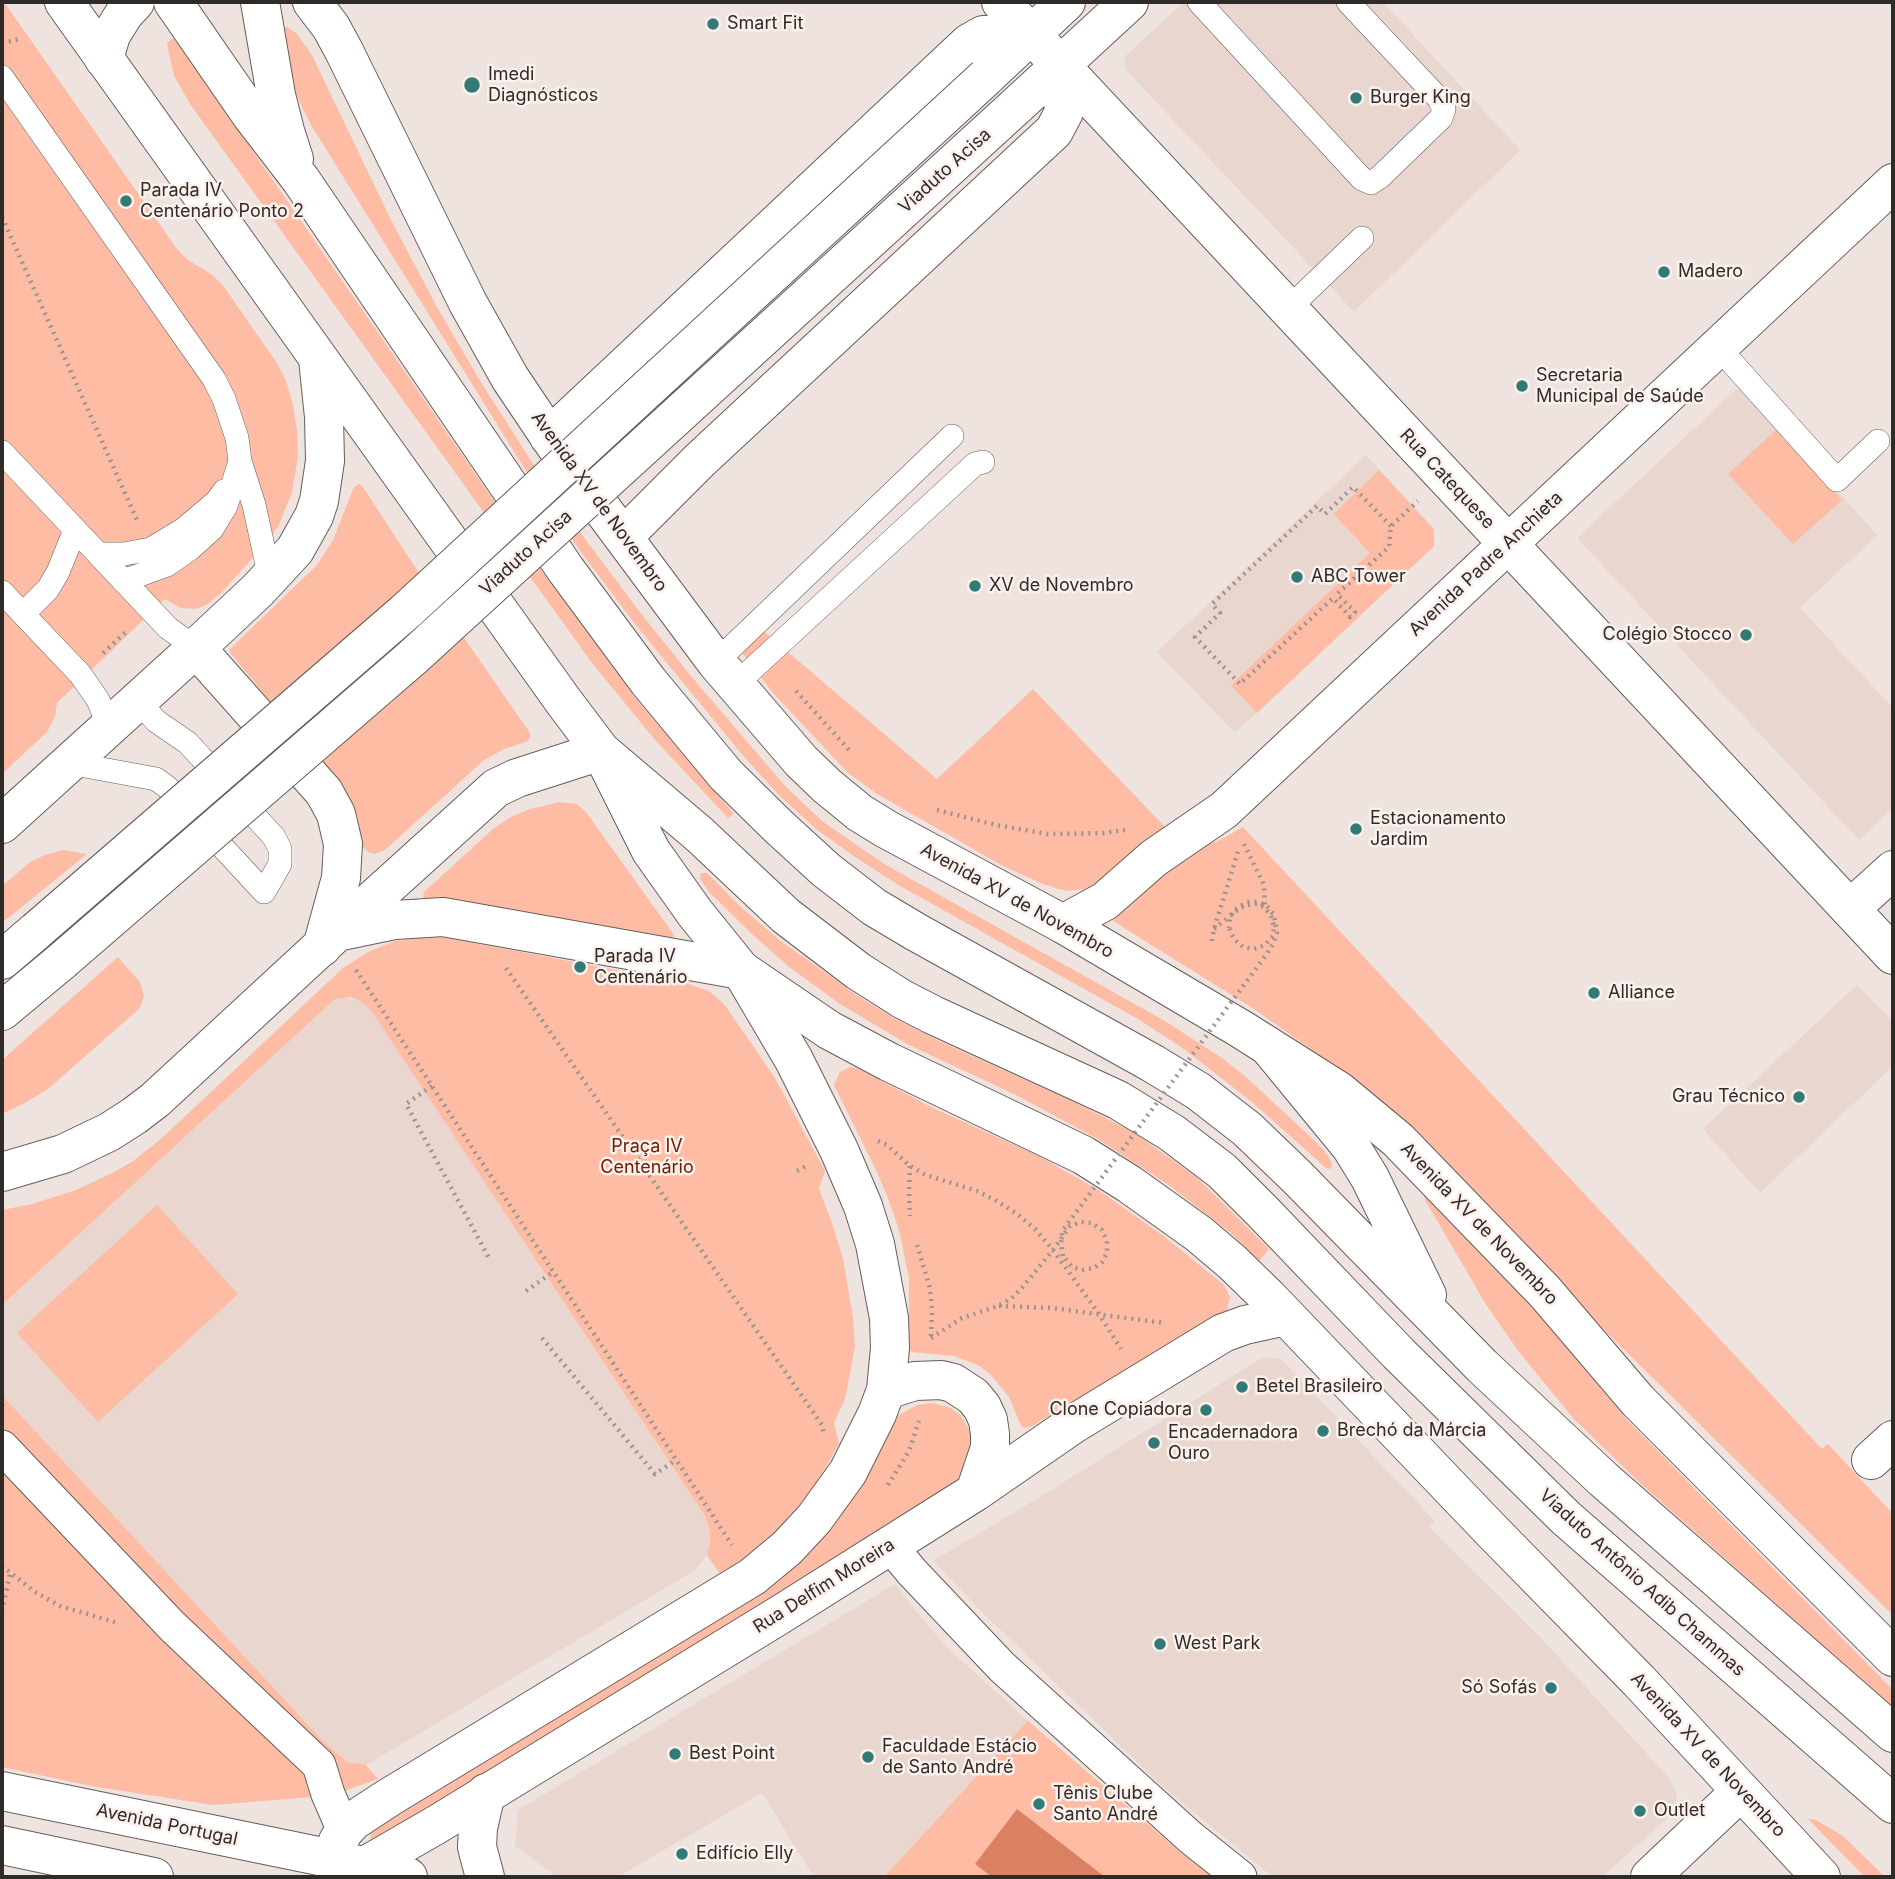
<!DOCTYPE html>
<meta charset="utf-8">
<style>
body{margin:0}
#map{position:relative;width:1895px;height:1879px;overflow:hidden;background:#eee3df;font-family:Inter,sans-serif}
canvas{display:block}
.frame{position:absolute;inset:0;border:4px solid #2f2b29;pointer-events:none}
</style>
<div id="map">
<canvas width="1895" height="1879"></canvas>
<div class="frame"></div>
</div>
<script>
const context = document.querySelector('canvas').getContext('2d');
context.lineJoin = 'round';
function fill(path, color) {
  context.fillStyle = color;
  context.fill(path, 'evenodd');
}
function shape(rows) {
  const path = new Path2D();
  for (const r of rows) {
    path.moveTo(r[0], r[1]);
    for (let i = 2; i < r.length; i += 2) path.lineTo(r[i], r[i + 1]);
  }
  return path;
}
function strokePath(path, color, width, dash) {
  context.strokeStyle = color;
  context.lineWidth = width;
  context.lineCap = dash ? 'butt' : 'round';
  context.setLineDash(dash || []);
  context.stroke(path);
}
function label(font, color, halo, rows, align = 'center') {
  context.font = font + ' Inter,sans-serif';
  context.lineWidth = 5;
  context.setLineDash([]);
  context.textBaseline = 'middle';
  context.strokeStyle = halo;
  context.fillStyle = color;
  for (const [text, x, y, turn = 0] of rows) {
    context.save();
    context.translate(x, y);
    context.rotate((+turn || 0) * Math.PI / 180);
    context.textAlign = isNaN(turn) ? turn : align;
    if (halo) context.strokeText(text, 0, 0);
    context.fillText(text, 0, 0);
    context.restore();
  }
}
fill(shape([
 [1184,2,1383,2,1520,150,1354,312,1126,70,1124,57],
 [1742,384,1877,535,1800,608,1893,708,1893,808,1859,840,1577,538],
 [1366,455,1434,529,1434,546,1235,733,1157,652],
 [1857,985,1893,1022,1893,1066,1760,1193,1703,1129],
 [345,997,360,1001,370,1009,704,1514,709,1527,710,1543,707,1555,694,1571,366,1765,347,1762,321,1739,2,1395,2,1305,335,999],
 [1263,1357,1281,1359,1435,1521,1429,1527,1540,1637,1670,1779,1677,1796,1673,1813,1602,1877,1273,1877,1161,1785,984,1614,933,1561,1050,1491],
 [895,1584,927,1625,949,1649,1028,1721,1179,1851,1212,1877,814,1877,762,1793,618,1877,557,1877,515,1846,518,1810]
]), '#e9d6cf');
fill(shape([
 [2,2,4,2,177,249,188,260,211,274,222,284,277,363,286,381,293,405,297,430,298,456,292,492,278,527,258,552,222,592,208,604,196,609,181,608,165,599,57,703,55,717,47,732,2,774],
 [287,27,297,34,312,55,390,218,438,309,482,384,528,456,574,524,639,611,691,676,786,787,822,821,886,865,1165,1021,1222,1058,1245,1076,1316,1142,1326,1153,1331,1161,1332,1166,1330,1169,1326,1168,1253,1103,1184,1049,1138,1019,900,886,855,857,816,829,780,796,745,758,635,624,581,552,523,466,311,125,300,103,291,80,283,28],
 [171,39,175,39,177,41,547,578,633,695,734,814,728,818,655,740,592,663,190,104,174,76,167,44],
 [1777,429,1842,500,1793,544,1728,474],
 [1379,470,1434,529,1434,546,1257,713,1231,685,1370,553,1334,514],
 [359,484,363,487,411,561,530,733,530,738,526,742,504,749,484,760,385,850,374,854,368,852,363,847,357,815,344,791,231,654,229,650,317,565,333,540,354,487],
 [761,629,937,779,1033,689,1165,827,1102,883,1085,889,1068,891,1058,889,1043,884,1003,866,877,794,848,773,773,693,739,649],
 [560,802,577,804,586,812,672,932,674,936,671,940,425,899,423,897,424,892,494,828,511,817,530,809],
 [1243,827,1822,1449,1828,1444,1893,1514,1893,1615,1343,1072,1254,1009,1113,921,1114,915,1188,853,1224,838],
 [63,850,87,854,2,923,2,886,30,862,45,855],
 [701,873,707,873,741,907,778,939,861,998,894,1018,937,1040,1070,1100,1133,1132,1194,1175,1269,1249,1259,1261,1232,1234,1170,1186,1098,1139,1016,1095,909,1045,840,1004,789,967,754,936,710,893,700,879],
 [436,936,686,983,709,991,724,1004,775,1078,825,1171,819,1189,833,1226,843,1259,853,1317,855,1347,845,1399,834,1423,839,1444,814,1488,783,1525,747,1557,720,1574,707,1555,710,1543,709,1527,704,1514,370,1009,360,1001,351,997,335,999,2,1305,2,1210,32,1204,76,1190,116,1171,133,1161,162,1138,343,968,368,952,395,941],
 [118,957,140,982,144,996,140,1008,48,1089,23,1104,2,1114,2,1060],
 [850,1067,859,1069,931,1107,1039,1156,1100,1191,1165,1237,1224,1285,1230,1297,1227,1310,1032,1426,1025,1428,1021,1426,1009,1397,991,1375,980,1366,954,1356,911,1352,909,1343,909,1278,899,1230,888,1198,876,1170,834,1085,840,1072],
 [1424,1193,1543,1313,1585,1369,1628,1421,1893,1690,1893,1708,1640,1483,1574,1419,1519,1352,1485,1303,1425,1200],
 [157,1205,238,1294,98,1422,17,1333],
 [2,1395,321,1739,347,1762,366,1765,378,1779,344,1791,313,1797,213,1805,91,1786,2,1767],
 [933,1403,951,1408,960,1415,973,1435,974,1442,961,1477,783,1593,377,1838,371,1839,370,1834,373,1830,752,1598,897,1416,917,1405],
 [1028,1721,1179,1851,1212,1877,884,1877],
 [1808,1819,1816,1820,1843,1836,1885,1877,1865,1877]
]), '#febca5');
fill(shape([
 [1017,1809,1105,1877,992,1877,975,1864]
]), '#da8163');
const service = shape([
 [1199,2,1362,179,1371,183,1380,177,1441,118,1444,109,1439,99,1348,2],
 [2,77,214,379,224,399,237,438,240,461,226,506,212,529,191,548,167,565,123,581],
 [1288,309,1362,238],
 [1718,347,1837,480,1878,441],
 [2,452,168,628,196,648],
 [240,461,254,505,270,578],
 [98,554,124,554,151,549,184,529,217,501,224,491],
 [2,592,80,674,98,700,109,727],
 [23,614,48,589,58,572,75,530],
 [716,662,952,436],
 [736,684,975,464,983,462],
 [69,763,156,779,167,787,264,892,280,864,280,849,274,837,188,743,156,721,138,701]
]);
const pedestrian = shape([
 [2,1447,172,1626,319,1765,328,1794,344,1831],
 [894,1543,902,1560,912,1572,1002,1667,1190,1837,1240,1877]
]);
const minor = shape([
 [1850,909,1893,870],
 [1063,924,1105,901,1154,858,1224,810,1893,183],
 [1871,1460,1893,1440]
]);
const tertiary = shape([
 [1650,1877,1741,1791]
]);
const secondary = shape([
 [1001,2,1893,955],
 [886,1390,915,1381,941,1380,953,1383,973,1396,982,1407,988,1420,990,1434,990,1448,975,1492],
 [333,1859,338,1841,344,1831,353,1821,388,1798,752,1577,787,1548,814,1519,848,1472,877,1414,886,1390,890,1348,889,1318,875,1244,863,1206,839,1150,794,1060,741,970],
 [365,1866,436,1825,778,1616,975,1492,1072,1425,1223,1333,1245,1325,1286,1316]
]);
const primary = shape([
 [312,2,331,27,344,51,468,303,510,378,559,451,716,662,801,761,827,786,860,813,886,829,1063,924,1241,1029,1339,1091,1398,1140,1545,1292,1638,1401,1893,1657],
 [104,59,111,35,124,14,135,2],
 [986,77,1066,2],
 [1014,108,1129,2],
 [549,437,969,43,983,35,1031,34],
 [623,537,700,460,1054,131,1064,112,1060,66],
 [2,824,196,648,324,792,336,814,343,844,341,878,322,947],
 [2,960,36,931],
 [2,1011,62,961],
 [2,1172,63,1154,109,1132,134,1116,155,1100,337,932,395,920,443,917,741,970,829,1030,889,1062,1083,1155,1129,1184,1199,1234,1232,1262,1268,1297,1491,1530,1639,1681,1821,1877],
 [2,1791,333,1859,408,1877],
 [2,1845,154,1877],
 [485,1877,477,1847,478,1828,486,1793]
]);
const trunk = shape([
 [64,2,564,702,601,751,700,835,786,916,858,971,902,999,933,1015,1118,1100,1172,1133,1222,1171,1263,1212,1398,1353,1566,1518,1893,1804],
 [173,2,251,115,301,180,566,570,648,681,726,775,779,827,826,870,874,907,916,932,1152,1063,1198,1091,1247,1129,1297,1177,1482,1366,1603,1479,1893,1733],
 [260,2,276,95,285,131,294,159],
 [196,648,258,590,295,550,314,516,319,501,325,461,324,417,318,359],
 [607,763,651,851,695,913,741,970],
 [337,932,496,788,517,778,601,751],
 [1268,1046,1351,1147,1370,1178,1427,1295]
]);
strokePath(service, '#675e5a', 24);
strokePath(pedestrian, '#675e5a', 35);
strokePath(minor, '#675e5a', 40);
strokePath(tertiary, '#675e5a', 40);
strokePath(secondary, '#675e5a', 40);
strokePath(primary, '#675e5a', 40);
strokePath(trunk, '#675e5a', 40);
strokePath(shape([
 [2,43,20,39],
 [2,217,137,520],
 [1391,526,1353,487,1325,514,1317,506,1212,604,1220,613,1195,637,1240,684,1333,598,1350,617,1355,612,1337,594,1389,547,1391,526,1418,501],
 [103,653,127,631],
 [796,691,851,752],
 [937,810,996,825,1048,834,1103,833,1125,830],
 [1244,844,1264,885,1265,907],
 [1214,929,1240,908,1248,905,1258,904,1265,908,1271,916,1274,926,1273,936,1265,945,1254,949,1243,947,1234,939,1229,928],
 [1212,941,1214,929,1239,848],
 [506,968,822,1425,824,1434],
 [356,970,732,1545],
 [432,1086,406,1104,489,1258],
 [878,1141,887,1145,910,1166,926,1175,977,1191,995,1200,1016,1213,1036,1230,1053,1250,1099,1314,1121,1349],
 [910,1166,909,1192,910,1216],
 [797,1171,806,1166],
 [917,1245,930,1288,932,1310,931,1336],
 [526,1291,553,1272],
 [999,1306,1052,1308,1164,1323],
 [542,1338,655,1474,676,1460],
 [931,1338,962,1318,998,1306,1012,1298,1021,1289,1053,1250,1070,1226,1081,1222,1092,1223,1102,1230,1107,1241,1107,1253,1102,1262,1094,1268,1082,1270,1072,1267,1063,1256],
 [2,1405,4,1408,2,1411],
 [888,1485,909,1451,919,1421],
 [2,1566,35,1592,60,1606,118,1623],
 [2,1611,10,1574]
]), '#9b9390', 4.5, [2, 5]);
strokePath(service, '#fff', 23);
strokePath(pedestrian, '#fff', 33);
strokePath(minor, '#fff', 38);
strokePath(tertiary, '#fff', 38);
strokePath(secondary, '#fff', 38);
strokePath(primary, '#fff', 38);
strokePath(trunk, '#fff', 38);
const primaryBridge = shape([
 [36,931,405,612,986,77],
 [62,961,412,658,1014,108]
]);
strokePath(primaryBridge, '#675e5a', 40, []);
strokePath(shape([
 [1063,1256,1061,1243,1063,1230,1266,955,1273,944,1277,933,1274,915,1267,906,1258,902,1247,902,1233,911,1230,919,1229,928]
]), '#9b9390', 4.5, [2, 5]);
strokePath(primaryBridge, '#fff', 38);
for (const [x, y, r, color] of [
 [713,24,7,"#327a76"],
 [472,85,9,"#327a76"],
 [1356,98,7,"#327a76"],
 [126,201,7,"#327a76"],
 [1664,272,7,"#327a76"],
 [1522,386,7,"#327a76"],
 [1297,577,7,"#327a76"],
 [975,586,7,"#327a76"],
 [1746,635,7,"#327a76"],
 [1356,829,7,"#327a76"],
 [580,967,7,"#327a76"],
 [1594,993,7,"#327a76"],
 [1799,1097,7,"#327a76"],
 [1242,1387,7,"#327a76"],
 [1206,1410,7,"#327a76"],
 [1323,1431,7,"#327a76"],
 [1154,1443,7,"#327a76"],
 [1160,1644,7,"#327a76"],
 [1551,1688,7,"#327a76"],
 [675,1754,7,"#327a76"],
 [868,1757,7,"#327a76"],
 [1039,1804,7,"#327a76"],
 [1640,1811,7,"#327a76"],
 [682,1854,7,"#327a76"]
]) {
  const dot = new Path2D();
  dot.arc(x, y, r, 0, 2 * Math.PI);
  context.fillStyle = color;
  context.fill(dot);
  strokePath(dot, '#fbf0ec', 2.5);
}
label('18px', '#2f2b29', '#fbf0ec', [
 ["Smart Fit",727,24],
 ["Imedi",488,75],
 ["Diagnósticos",488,96],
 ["Burger King",1370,98],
 ["Parada IV",140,191],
 ["Centenário Ponto 2",140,212],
 ["Madero",1678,272],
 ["Secretaria",1536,376],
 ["Municipal de Saúde",1536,397],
 ["ABC Tower",1311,577],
 ["XV de Novembro",989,586],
 ["Colégio Stocco",1732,635,"right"],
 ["Estacionamento",1370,819],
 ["Jardim",1370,840],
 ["Parada IV",594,957],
 ["Centenário",594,978],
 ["Alliance",1608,993],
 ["Grau Técnico",1785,1097,"right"],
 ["Betel Brasileiro",1256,1387],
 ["Clone Copiadora",1192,1410,"right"],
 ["Brechó da Márcia",1337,1431],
 ["Encadernadora",1168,1433],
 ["Ouro",1168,1454],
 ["West Park",1174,1644],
 ["Só Sofás",1537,1688,"right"],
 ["Faculdade Estácio",882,1747],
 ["de Santo André",882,1768],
 ["Best Point",689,1754],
 ["Tênis Clube",1053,1794],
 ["Santo André",1053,1815],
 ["Outlet",1654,1811],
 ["Edifício Elly",696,1854]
], 'left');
label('18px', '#2f2b29', '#fbf0ec', [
 ["Viaduto Acisa",945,171,-42],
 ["Rua Catequese",1447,479,47],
 ["Avenida XV de Novembro",599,502,54],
 ["Viaduto Acisa",526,553,-42],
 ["Avenida Padre Anchieta",1486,564,-43],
 ["Avenida XV de Novembro",1017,901,29],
 ["Avenida XV de Novembro",1479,1224,46],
 ["Viaduto Antônio Adib Chammas",1642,1583,42],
 ["Rua Delfim Moreira",824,1586,-32],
 ["Avenida XV de Novembro",1708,1755,47],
 ["Avenida Portugal",167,1825,12]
]);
label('18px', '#6f2000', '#fbf0ec', [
 ["Praça IV",647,1147],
 ["Centenário",647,1168]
]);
</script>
